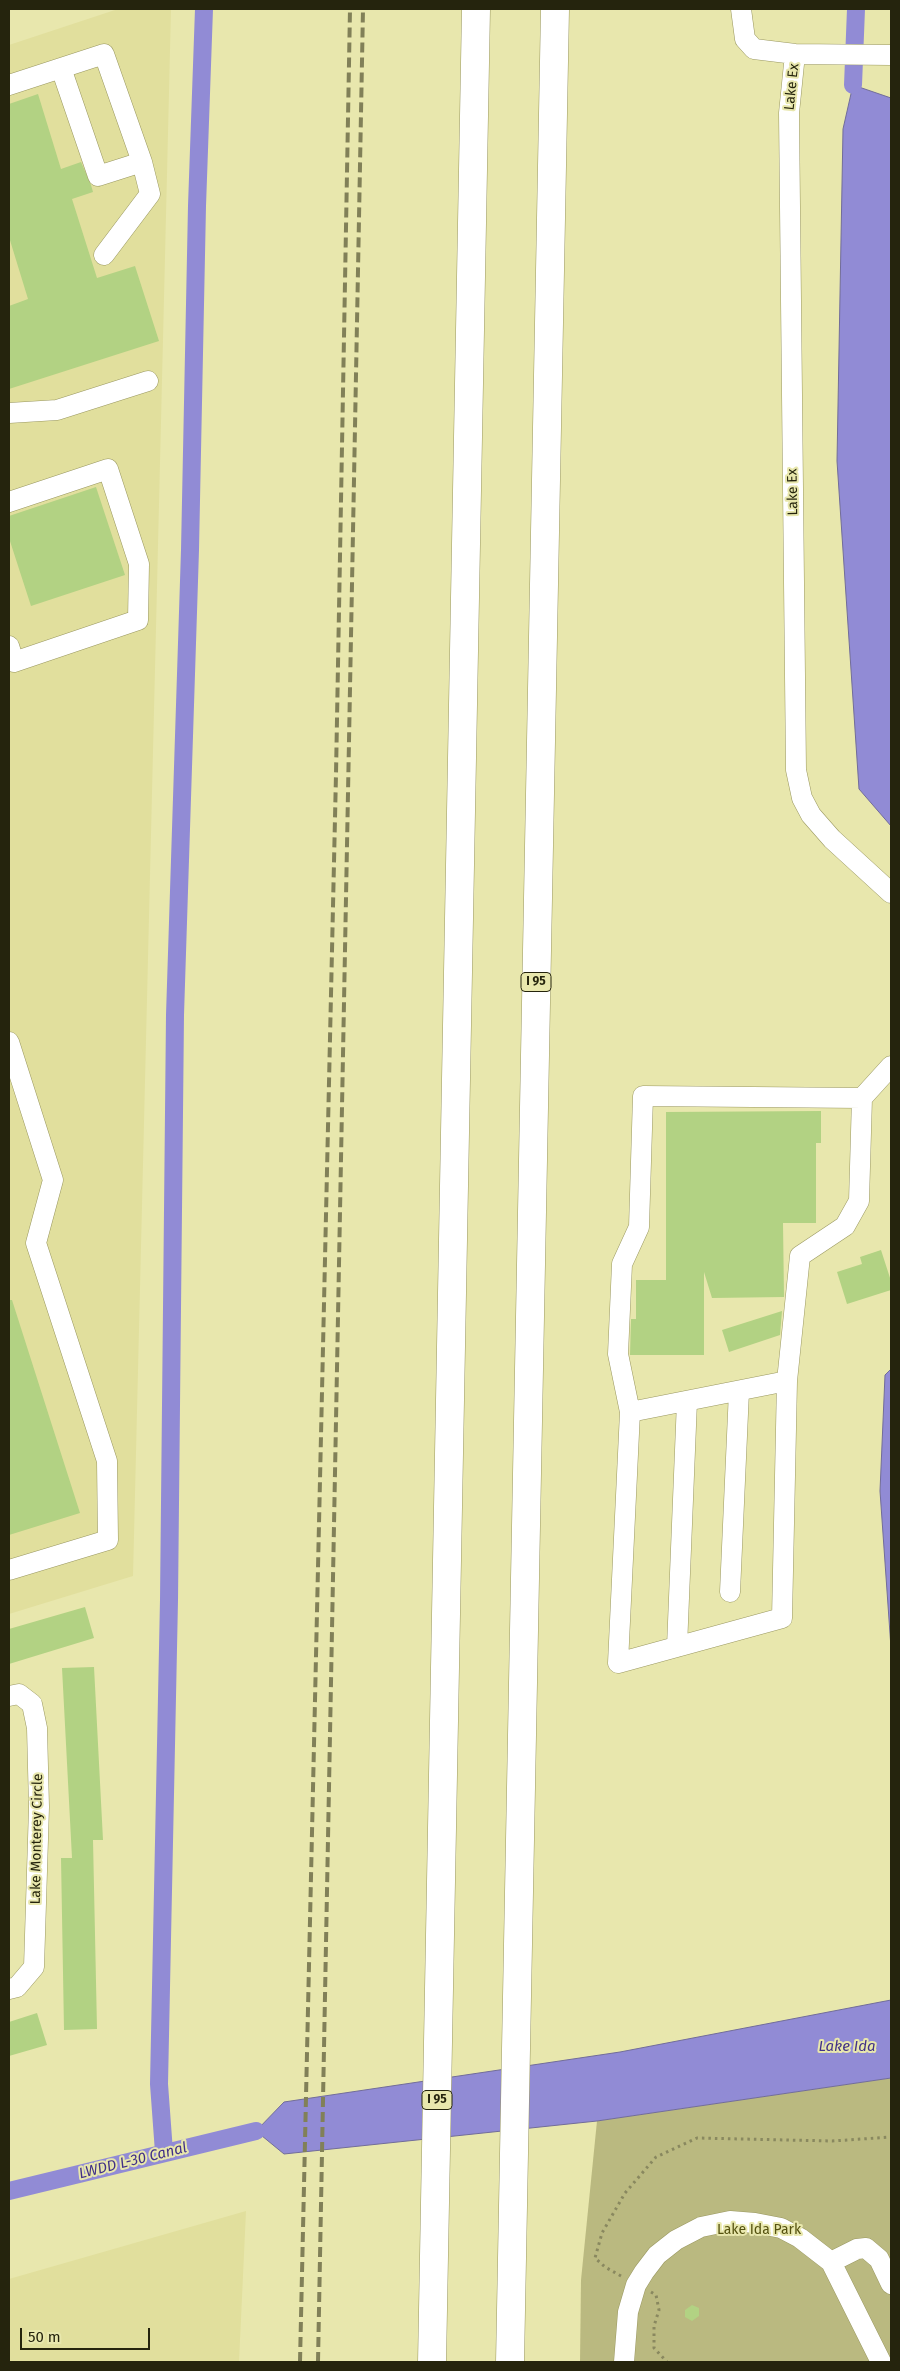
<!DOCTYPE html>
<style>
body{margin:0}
#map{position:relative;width:900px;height:2371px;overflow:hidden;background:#e8e7ad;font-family:"Fira Sans",sans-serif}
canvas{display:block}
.frame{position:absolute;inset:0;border:10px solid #25240d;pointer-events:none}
.scale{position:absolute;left:20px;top:2328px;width:130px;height:22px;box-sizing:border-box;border:2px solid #25240d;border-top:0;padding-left:6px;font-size:15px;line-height:18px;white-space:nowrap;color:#25240d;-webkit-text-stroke:4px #e8e7ad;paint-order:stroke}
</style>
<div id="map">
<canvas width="900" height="2371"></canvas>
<div class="frame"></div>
<div class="scale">50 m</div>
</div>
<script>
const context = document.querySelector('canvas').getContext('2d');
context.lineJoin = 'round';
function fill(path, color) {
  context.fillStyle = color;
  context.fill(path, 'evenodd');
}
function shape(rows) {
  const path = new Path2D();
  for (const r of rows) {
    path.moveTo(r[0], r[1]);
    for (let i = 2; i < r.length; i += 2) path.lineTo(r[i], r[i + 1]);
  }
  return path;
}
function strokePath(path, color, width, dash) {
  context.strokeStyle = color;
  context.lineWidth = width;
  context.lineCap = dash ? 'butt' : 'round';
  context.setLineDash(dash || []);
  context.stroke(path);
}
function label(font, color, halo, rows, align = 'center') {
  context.font = font + ' "Fira Sans",sans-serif';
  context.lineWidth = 4;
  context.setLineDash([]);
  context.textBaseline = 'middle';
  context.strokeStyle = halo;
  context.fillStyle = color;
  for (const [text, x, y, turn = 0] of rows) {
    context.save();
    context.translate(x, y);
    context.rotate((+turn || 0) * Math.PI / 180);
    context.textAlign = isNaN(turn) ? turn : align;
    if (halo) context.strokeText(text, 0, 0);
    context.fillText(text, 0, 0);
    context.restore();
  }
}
fill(shape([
 [118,9,171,9,133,1576,9,1614,9,45],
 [246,2211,239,2362,9,2362,9,2279]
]), '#e1df9d');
fill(shape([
 [891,2078,891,2362,580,2362,581,2280,597,2121]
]), '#bab980');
const water = shape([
 [853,85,891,98,891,826,859,789,837,461,843,129,853,85],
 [891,1369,891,1648,880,1491,885,1375,891,1369],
 [891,2000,891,2078,597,2121,284,2154,256,2131,284,2102,620,2052,891,2000]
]);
fill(water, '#918bd5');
strokePath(water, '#716c99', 1);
strokePath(shape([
 [853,85,856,9],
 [164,2152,159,2084,169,1600,175,1015,190,550,197,206,204,9],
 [9,2191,256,2131]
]), '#918bd5', 18);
fill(shape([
 [38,94,61,169,81,162,91,185,93,192,72,199,97,278,135,266,159,341,9,389,9,306,28,299,9,237,9,104],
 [96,487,125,575,31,606,9,538,9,516],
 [821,1111,821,1143,816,1143,816,1223,783,1223,784,1297,712,1298,704,1272,704,1355,630,1355,631,1319,636,1319,636,1280,666,1280,666,1112],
 [881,1250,891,1281,891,1290,847,1304,837,1272,862,1264,860,1257],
 [9,1300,12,1300,80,1513,9,1535],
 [782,1311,780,1335,729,1352,722,1330],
 [85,1607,94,1638,9,1664,9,1629],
 [94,1667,103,1840,93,1840,97,2029,64,2030,61,1858,72,1858,62,1668],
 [37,2013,47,2045,9,2056,9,2022],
 [692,2305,699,2308,699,2316,692,2321,685,2317,685,2310]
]), '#b2d283');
const minor = shape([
 [741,9,745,39,754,49,795,54,891,55],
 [795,54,789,113,796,770,802,798,811,815,832,839,891,893],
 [61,68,98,176,142,162],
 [9,85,104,54,142,162,150,194,104,255],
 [9,413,57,410,148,381],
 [9,502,108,469,139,564,138,620,14,662,9,646],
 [9,1042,53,1180,36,1243,107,1461,108,1540,9,1570],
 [862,1098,891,1066],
 [787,1381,782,1618,618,1663,630,1412,787,1381,800,1256,845,1226,859,1201,862,1098],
 [630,1412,618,1354,622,1264,639,1227,643,1096,862,1098],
 [730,1592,739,1391],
 [677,1647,687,1401],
 [9,1696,19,1694,32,1704,37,1728,39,1807,34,1967,17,1987,9,1989],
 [831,2262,857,2249,866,2248,879,2259,891,2284],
 [624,2362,628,2312,636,2285,644,2272,657,2255,676,2240,701,2227,730,2221,755,2223,781,2228,800,2238,831,2262,881,2362]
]);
const highway = shape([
 [432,2362,476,9],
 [510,2362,555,9]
]);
strokePath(minor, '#9a9861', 21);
strokePath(highway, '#9a9861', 29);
strokePath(shape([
 [621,2276,605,2267,595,2258,602,2233,625,2193,656,2157,697,2138,832,2141,891,2137],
 [651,2292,656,2295,659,2310,654,2326,654,2348,667,2362]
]), '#89885f', 3, [2.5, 4]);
strokePath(minor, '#fff', 20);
strokePath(highway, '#fff', 28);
strokePath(shape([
 [300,2362,336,774,350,9],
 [318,2362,363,9]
]), '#818058', 4, [10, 5]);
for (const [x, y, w] of [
 [536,982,30],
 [437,2100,30]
]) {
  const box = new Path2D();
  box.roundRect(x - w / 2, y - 9.5, w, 19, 4);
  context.fillStyle = '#e8e7ad';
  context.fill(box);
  strokePath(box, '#25240d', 1);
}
label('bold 12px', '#25240d', null, [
 ["I 95",536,982],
 ["I 95",437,2100]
]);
label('14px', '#25240d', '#e8e7ad', [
 ["Lake Ex",792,87,-84],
 ["Lake Ex",793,492,-91],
 ["Lake Monterey Circle",37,1839,-89]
]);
label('14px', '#555210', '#e8e7ad', [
 ["Lake Ida Park",759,2230]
]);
label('italic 15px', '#413087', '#e8e7ad', [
 ["Lake Ida",847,2047],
 ["LWDD L-30 Canal",133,2161,-14]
]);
</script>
